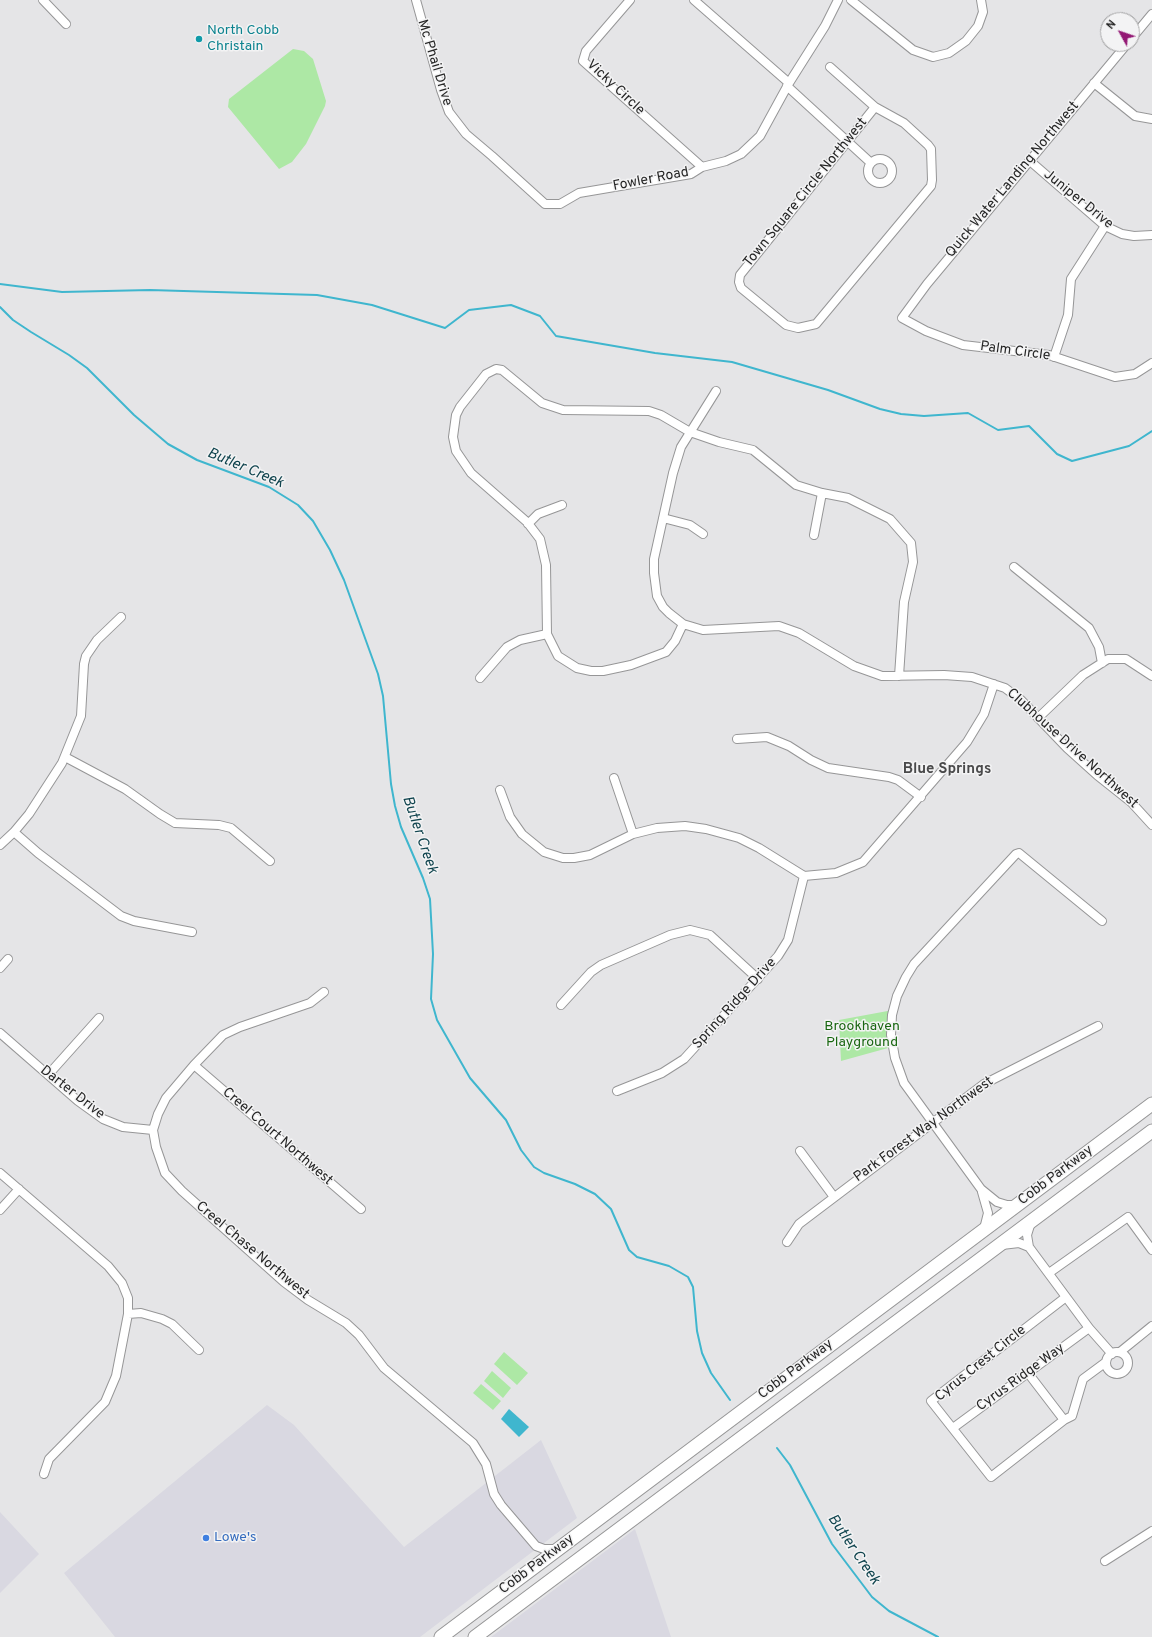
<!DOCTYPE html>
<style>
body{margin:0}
#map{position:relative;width:1152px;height:1637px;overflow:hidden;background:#e5e5e7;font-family:Overpass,sans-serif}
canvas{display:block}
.north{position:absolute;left:1100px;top:12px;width:40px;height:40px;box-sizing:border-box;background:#f3f3f4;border:1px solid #a1a1a2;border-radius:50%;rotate:310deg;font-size:11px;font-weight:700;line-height:16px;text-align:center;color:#262626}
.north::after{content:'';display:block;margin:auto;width:14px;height:18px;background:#931874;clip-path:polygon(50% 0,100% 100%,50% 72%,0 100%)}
</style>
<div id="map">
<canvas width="1152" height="1637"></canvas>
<div class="north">N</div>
</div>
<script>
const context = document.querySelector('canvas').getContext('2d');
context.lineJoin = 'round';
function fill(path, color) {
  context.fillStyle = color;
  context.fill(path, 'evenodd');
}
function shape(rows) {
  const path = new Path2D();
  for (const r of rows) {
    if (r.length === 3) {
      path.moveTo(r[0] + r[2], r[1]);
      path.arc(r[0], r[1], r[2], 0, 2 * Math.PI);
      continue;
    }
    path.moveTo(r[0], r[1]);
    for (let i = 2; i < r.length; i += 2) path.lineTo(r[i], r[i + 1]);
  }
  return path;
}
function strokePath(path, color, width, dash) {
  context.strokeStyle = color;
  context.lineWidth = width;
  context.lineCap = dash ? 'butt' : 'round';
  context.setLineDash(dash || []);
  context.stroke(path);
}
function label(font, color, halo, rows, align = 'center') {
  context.font = font + ' Overpass,sans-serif';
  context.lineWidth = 3;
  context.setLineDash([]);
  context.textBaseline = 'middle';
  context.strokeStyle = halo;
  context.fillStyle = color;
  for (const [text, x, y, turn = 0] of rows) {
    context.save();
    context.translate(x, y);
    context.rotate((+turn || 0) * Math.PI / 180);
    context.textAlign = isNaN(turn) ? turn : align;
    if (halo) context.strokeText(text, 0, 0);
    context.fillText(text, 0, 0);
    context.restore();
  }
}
fill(shape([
 [267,1405,294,1425,404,1547,541,1440,577,1518,420,1637,115,1637,64,1573],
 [0,1512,39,1554,0,1593],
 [635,1529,671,1637,491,1637]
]), '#d9d8e1');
fill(shape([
 [293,49,304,51,313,59,326,101,325,106,306,144,292,162,279,169,228,107,229,99],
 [893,1010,888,1048,841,1061,839,1020],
 [504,1352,528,1373,517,1385,494,1364],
 [492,1371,511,1388,503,1398,484,1381],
 [481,1384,501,1401,493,1410,473,1393]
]), '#ade8a5');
fill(shape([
 [509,1409,529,1427,519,1437,501,1419]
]), '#3fb6ce');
strokePath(shape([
 [0,284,62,292,150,290,317,295,372,305,445,328,469,310,511,305,540,316,556,336,655,353,732,362,828,390,880,409,901,414,924,416,968,413,998,430,1029,426,1057,454,1072,461,1129,446,1152,431],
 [0,307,13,320,31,332,69,355,87,368,134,415,168,444,197,460,269,487,298,505,313,521,330,550,344,580,378,674,383,696,391,784,395,806,401,827,423,878,430,899,433,954,431,999,437,1020,470,1078,506,1120,521,1150,534,1167,544,1173,575,1184,595,1194,611,1209,629,1250,637,1257,669,1266,688,1277,693,1287,697,1331,702,1353,711,1373,730,1400],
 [777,1448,790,1465,832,1544,872,1597,889,1611,938,1637]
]), '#3fb6ce', 2);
const minor = shape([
 [43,0,66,24],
 [416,0,441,90,449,112,466,134,492,156,545,204,560,204,579,193,691,174,702,167,726,161,741,154,760,136,789,83,825,26,838,0],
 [630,0,586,51,583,61,702,167],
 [694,0,789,83],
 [851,0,913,50,933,57,949,53,966,41,978,26,983,12,981,0],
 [1132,38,1152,14],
 [1127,44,927,284,902,318,926,331,963,345,1049,355,1115,377,1135,374,1152,363],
 [830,67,875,107,904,123,928,145,931,149,932,180,931,186,816,324,798,328,786,325,741,288,739,282,740,275,875,107],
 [1094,83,1135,116,1152,119],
 [787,86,871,163],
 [880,171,12],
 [1030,161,1105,226,1122,234,1134,236,1152,235],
 [1054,357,1068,315,1071,279,1105,226],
 [716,391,681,447,673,473,654,559,654,573,657,596,663,607,669,613,683,624,703,630,779,626,799,633,854,666,882,676,944,675,972,677,1005,688,1021,700,1067,748,1097,775,1131,802,1152,825],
 [663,518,690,525,703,534],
 [528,524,538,514,562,505],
 [814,535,822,493],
 [1014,567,1089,628,1099,647,1102,663],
 [683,624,675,641,666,652,631,665,603,671,591,671,577,668,558,656,547,634,546,565,540,539,527,522,471,473,456,451,453,437,456,415,460,407,486,374,496,369,502,370,542,403,563,410,649,411,661,415,690,432,719,442,753,450,796,485,822,493,848,498,890,519,911,543,913,562,904,602,899,676],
 [480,678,507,647,520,640,547,634],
 [1038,718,1083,675,1108,659,1126,659,1152,676],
 [737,739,767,737,789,746,811,760,828,768,889,777,898,780,921,797],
 [65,757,125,789,160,814,175,823,219,825,231,828,270,861],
 [614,778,633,834],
 [500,790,510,817,522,834,544,852,563,858,574,858,590,855,633,834,657,828,685,826,706,829,739,838,759,848,804,876],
 [14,832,38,853,121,916,134,921,192,932],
 [0,845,14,832,29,814,62,763,81,716,84,664,86,656,97,640,121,617],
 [804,876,836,873,863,862,967,742,984,714,994,684],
 [0,968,8,959],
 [324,992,310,1003,240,1027,223,1035,194,1065,166,1098,158,1114,153,1130,156,1147,165,1173,182,1191,284,1282,308,1300,346,1323,359,1335,384,1368,473,1443,486,1464,494,1494,501,1505,536,1546,544,1549,557,1549],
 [561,1005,591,972,601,965,670,935,690,930,710,935,758,979],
 [0,1033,78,1101,103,1119,123,1127,153,1130],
 [194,1065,361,1209],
 [48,1075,99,1018],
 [617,1091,662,1073,684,1059,778,956,788,940,804,876],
 [800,1151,834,1197],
 [0,1173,108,1266,122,1283,128,1298,128,1314,116,1376,105,1402,49,1459,44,1474],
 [982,1192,988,1213,984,1229],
 [1017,1205,1007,1205,997,1202,981,1189,904,1083,895,1058,891,1035,892,1015,897,996,906,977,914,964,1016,854,1019,853,1102,921],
 [0,1210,19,1189],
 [1031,1222,1027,1235,1029,1247,1089,1328,1112,1354],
 [787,1242,799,1224,984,1084,1098,1026],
 [1002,1245,1019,1243,1029,1247],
 [1049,1273,1128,1217,1152,1250],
 [1066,1297,931,1401,991,1477,1064,1420,1072,1416,1083,1379,1106,1362],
 [128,1314,141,1313,162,1319,172,1324,199,1350],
 [1117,1363,11],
 [1120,1352,1152,1326],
 [1028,1373,1064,1420],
 [953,1428,1089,1328],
 [1105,1561,1152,1531]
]);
const primary = shape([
 [441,1637,1152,1104],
 [475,1637,1152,1131]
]);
strokePath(minor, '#969697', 10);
strokePath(primary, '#969697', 15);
strokePath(minor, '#fff', 8);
strokePath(primary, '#fff', 13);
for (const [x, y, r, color] of [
 [199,39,4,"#0f9aa8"],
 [206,1538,4,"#3f7fe0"]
]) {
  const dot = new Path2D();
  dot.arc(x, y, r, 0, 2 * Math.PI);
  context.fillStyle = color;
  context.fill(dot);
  strokePath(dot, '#f3f3f4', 1.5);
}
label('14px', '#0d838f', '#f3f3f4', [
 ["North Cobb",207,31],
 ["Christain",207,47]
], 'left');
label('14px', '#262626', '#f3f3f4', [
 ["Mc Phail Drive",434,63,73],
 ["Vicky Circle",615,88,43],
 ["Fowler Road",651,180,-11],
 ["Quick Water Landing Northwest",1013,180,-50],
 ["Town Square Circle Northwest",806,193,-51],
 ["Juniper Drive",1078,200,39],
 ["Palm Circle",1015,352,8],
 ["Clubhouse Drive Northwest",1072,749,42],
 ["Spring Ridge Drive",735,1004,-48],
 ["Darter Drive",72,1093,38],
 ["Park Forest Way Northwest",924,1130,-36],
 ["Creel Court Northwest",277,1137,41],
 ["Cobb Parkway",1056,1176,-37],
 ["Creel Chase Northwest",252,1251,40],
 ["Cyrus Crest Circle",981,1364,-39],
 ["Cobb Parkway",796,1370,-37],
 ["Cyrus Ridge Way",1021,1378,-36],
 ["Cobb Parkway",537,1565,-37]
]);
label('14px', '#196711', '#f3f3f4', [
 ["Brookhaven",862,1027],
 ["Playground",862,1043]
]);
label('14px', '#366cbe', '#f3f3f4', [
 ["Lowe's",214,1538]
], 'left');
label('italic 15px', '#10444e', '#f3f3f4', [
 ["Butler Creek",245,469,23],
 ["Butler Creek",419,835,71],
 ["Butler Creek",853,1550,56]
]);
label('bold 15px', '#4a4a4b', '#f3f3f4', [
 ["Blue Springs",947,770]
]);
</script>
